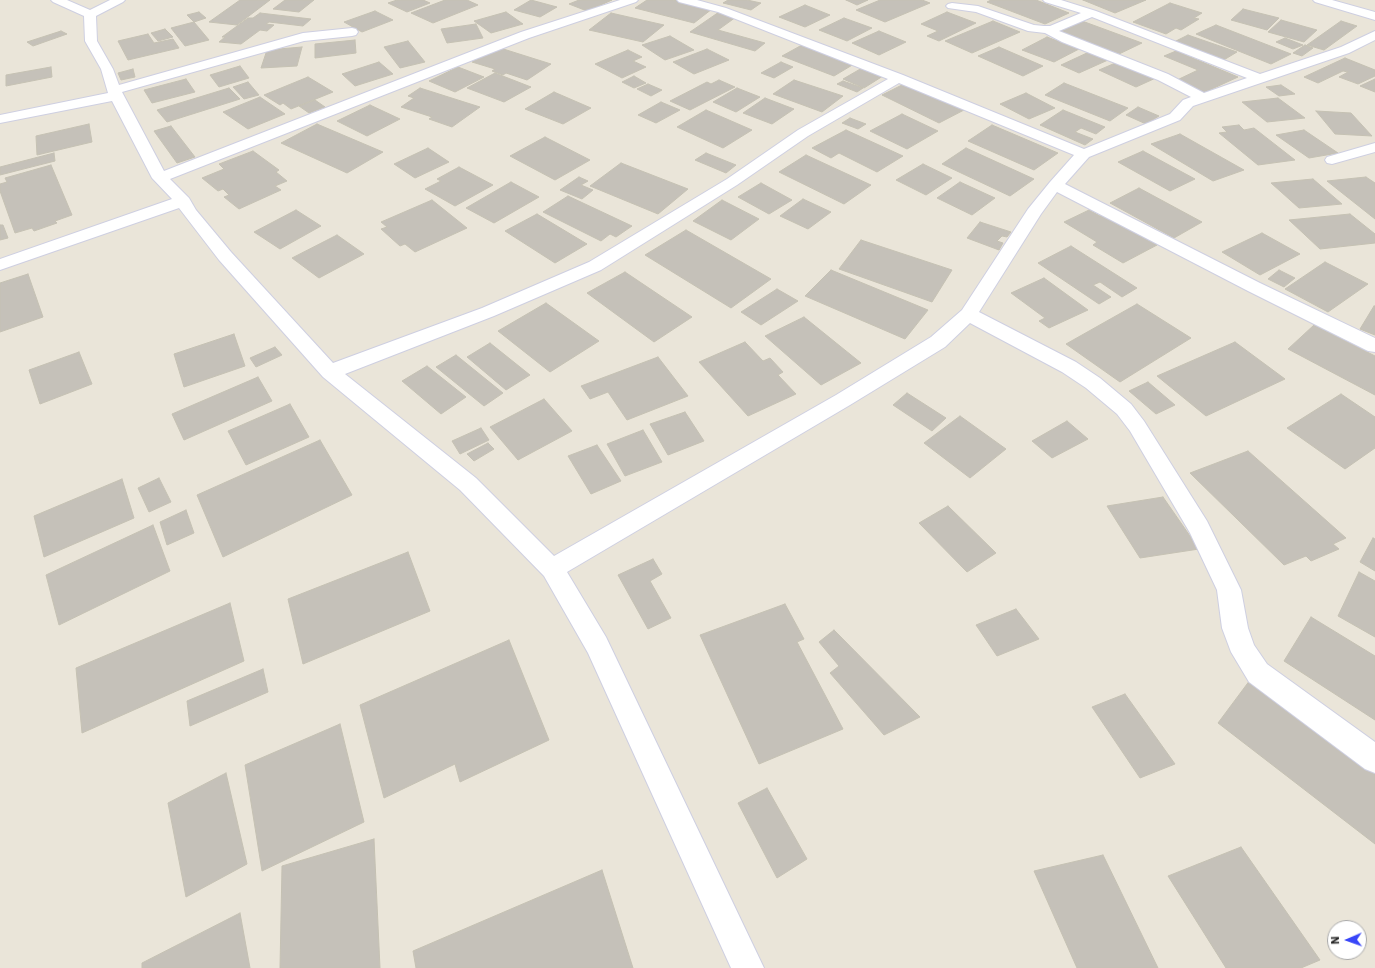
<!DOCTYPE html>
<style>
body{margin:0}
#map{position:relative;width:1375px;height:968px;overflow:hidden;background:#eae5d9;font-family:"Work Sans",sans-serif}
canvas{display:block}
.north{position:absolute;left:1327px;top:920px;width:40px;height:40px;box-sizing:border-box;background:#fff;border:1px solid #a9a9a9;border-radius:50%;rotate:268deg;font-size:11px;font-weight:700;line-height:16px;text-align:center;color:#272727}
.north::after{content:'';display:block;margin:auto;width:14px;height:18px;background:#3846f8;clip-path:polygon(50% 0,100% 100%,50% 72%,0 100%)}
</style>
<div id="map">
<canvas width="1375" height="968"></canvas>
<div class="north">N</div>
</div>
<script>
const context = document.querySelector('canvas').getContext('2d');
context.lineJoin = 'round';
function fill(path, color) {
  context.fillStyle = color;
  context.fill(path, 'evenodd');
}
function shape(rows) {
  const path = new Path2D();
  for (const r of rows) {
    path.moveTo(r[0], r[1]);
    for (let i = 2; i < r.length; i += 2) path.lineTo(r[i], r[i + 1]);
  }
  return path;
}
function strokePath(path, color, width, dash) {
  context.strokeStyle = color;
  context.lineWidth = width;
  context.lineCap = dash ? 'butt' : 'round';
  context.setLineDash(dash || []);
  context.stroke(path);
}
const building = shape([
 [240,0,270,0,237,25,209,22,240,0],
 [285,0,314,0,299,12,273,9,285,0],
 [397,0,423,0,430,3,407,12,388,3,397,0],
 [445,0,467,0,478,5,433,23,411,13,445,0],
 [531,0,557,7,540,17,514,10,531,0],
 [579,0,612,0,587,11,569,4,579,0],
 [647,0,673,0,712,9,694,23,635,8,647,0],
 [728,0,747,0,761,3,751,10,723,3,728,0],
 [846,0,868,0,857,5,846,0],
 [880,0,922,0,930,3,885,22,856,10,880,0],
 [991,0,1036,0,1069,13,1045,24,987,2,991,0],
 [1083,0,1146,0,1115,13,1083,0],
 [1170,3,1202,13,1194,18,1199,19,1181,30,1176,28,1166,34,1133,22,1170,3],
 [805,5,830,15,805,27,779,17,805,5],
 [1243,9,1279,18,1267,30,1231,20,1243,9],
 [375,11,393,20,362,32,344,22,375,11],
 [199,12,206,18,194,22,187,15,199,12],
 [506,12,523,24,491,33,474,21,506,12],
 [719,12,736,17,718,30,765,43,755,51,690,32,719,12],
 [947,12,976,23,939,41,927,36,938,31,921,24,947,12],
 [260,13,311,19,303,26,269,22,266,24,274,25,267,31,260,30,241,44,219,42,225,37,222,37,248,18,253,18,260,13],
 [611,13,664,25,643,42,589,30,611,13],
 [844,18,872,28,847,41,819,30,844,18],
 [1281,20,1317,30,1304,42,1268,32,1281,20],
 [993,21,1020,32,972,53,945,41,993,21],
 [1082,21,1142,43,1119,54,1060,31,1082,21],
 [1341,21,1357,26,1324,50,1307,45,1341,21],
 [194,22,209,40,185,46,171,28,194,22],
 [476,24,483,38,447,43,441,29,476,24],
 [1216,25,1291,54,1271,64,1196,34,1216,25],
 [165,29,173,37,158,41,151,33,165,29],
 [61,31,67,34,33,46,27,42,61,31],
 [879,31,906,42,879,55,852,43,879,31],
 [148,34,154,43,173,39,179,48,128,60,118,41,148,34],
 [1188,35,1237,52,1222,61,1170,44,1188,35],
 [670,36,694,50,665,60,642,45,670,36],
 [1047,37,1079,49,1054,62,1022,50,1047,37],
 [1285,38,1303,45,1293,49,1276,42,1285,38],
 [355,40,356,53,315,58,315,44,355,40],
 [408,41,425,62,400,68,384,47,408,41],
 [802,45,854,64,834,76,782,56,802,45],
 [1305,45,1313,48,1302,56,1293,53,1305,45],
 [302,47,297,66,261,68,267,50,302,47],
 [497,47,551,64,527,80,506,73,503,75,492,71,495,69,472,62,497,47],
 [999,47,1043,66,1023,76,978,56,999,47],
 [707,49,729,60,694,74,673,62,707,49],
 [628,50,642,57,633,61,646,67,622,78,595,64,628,50],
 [1176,51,1238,77,1203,93,1175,81,1198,70,1164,56,1176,51],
 [1089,52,1108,60,1079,73,1061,65,1089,52],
 [1345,58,1375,70,1375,76,1358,84,1339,77,1348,72,1343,71,1318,83,1304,77,1345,58],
 [1120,61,1158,77,1136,87,1099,70,1120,61],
 [379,62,393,74,355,86,342,74,379,62],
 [781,62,793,67,774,78,761,73,781,62],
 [240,66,249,78,219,87,210,75,240,66],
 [51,67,52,77,6,86,6,75,51,67],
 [458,67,484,77,455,92,429,81,458,67],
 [862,68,883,76,864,88,843,79,862,68],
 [133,69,135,77,121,80,118,73,133,69],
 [495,73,531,87,504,102,467,88,495,73],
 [634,76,646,83,634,88,622,82,634,76],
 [308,77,333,92,291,109,283,103,280,105,264,95,308,77],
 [186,79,195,92,152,103,144,90,186,79],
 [1375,79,1375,92,1360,86,1375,79],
 [719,80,735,87,690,110,670,101,707,82,711,84,719,80],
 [794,80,843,96,822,112,773,94,794,80],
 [843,81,863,88,857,92,837,84,843,81],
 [248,82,259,95,244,99,233,87,248,82],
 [906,83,964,110,939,123,882,95,906,83],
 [1064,83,1128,108,1110,121,1045,95,1064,83],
 [648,84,662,90,651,96,637,89,648,84],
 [1281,85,1295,94,1279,96,1266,87,1281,85],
 [229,88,240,99,167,122,157,110,229,88],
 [420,88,480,107,452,127,429,119,432,117,401,107,414,98,408,96,420,88],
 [737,88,760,97,736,112,713,102,737,88],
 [554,92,591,108,563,124,525,109,554,92],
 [1026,93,1055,108,1029,119,1000,104,1026,93],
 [260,97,285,114,248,129,223,112,260,97],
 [765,98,794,109,772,124,743,113,765,98],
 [1278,98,1305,118,1267,122,1242,102,1278,98],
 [315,100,325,107,309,113,299,106,315,100],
 [661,102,680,110,656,123,638,115,661,102],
 [370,105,400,119,367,136,337,121,370,105],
 [1138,107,1159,116,1146,124,1126,115,1138,107],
 [706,110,752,130,723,148,677,127,706,110],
 [1063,110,1105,127,1096,134,1081,128,1075,132,1093,139,1085,145,1040,125,1063,110],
 [1316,111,1351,113,1372,136,1335,134,1316,111],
 [902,114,938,131,907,149,870,131,902,114],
 [850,118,866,124,858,129,842,123,850,118],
 [89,124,92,142,37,155,36,136,89,124],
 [317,124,383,152,347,173,281,143,317,124],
 [992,125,1058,153,1034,170,968,141,992,125],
 [1239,125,1244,130,1254,128,1295,160,1258,165,1219,133,1227,132,1222,127,1239,125],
 [171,126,195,157,177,163,154,131,171,126],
 [846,130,903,156,877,172,839,153,831,158,812,148,846,130],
 [1304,130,1338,153,1309,158,1276,135,1304,130],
 [1180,134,1244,170,1213,181,1151,144,1180,134],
 [545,137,590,160,555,180,510,156,545,137],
 [428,148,449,162,415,178,394,164,428,148],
 [966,148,1034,179,1010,196,942,164,966,148],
 [253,151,279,170,276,172,287,181,275,186,281,190,239,209,224,197,229,195,223,189,218,191,202,178,224,169,219,164,253,151],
 [1143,151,1195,179,1170,191,1118,162,1143,151],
 [54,153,55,161,0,175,0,167,54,153],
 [706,153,736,165,726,173,695,160,706,153],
 [806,155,871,185,844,204,779,172,806,155],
 [621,163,688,189,658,214,590,186,621,163],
 [923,164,952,178,926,195,896,180,923,164],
 [51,165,72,215,55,221,57,223,34,231,32,228,15,233,0,191,0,184,7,182,5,178,51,165],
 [459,167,493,185,455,206,425,189,441,181,437,179,459,167],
 [579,177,588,181,581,185,593,190,582,199,560,190,579,177],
 [1366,177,1375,183,1375,219,1327,181,1366,177],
 [1313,179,1342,204,1299,208,1271,183,1313,179],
 [511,182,539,197,494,223,466,208,511,182],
 [960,182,995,198,972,215,937,198,960,182],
 [761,183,792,200,769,214,738,197,761,183],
 [1139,188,1202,222,1174,238,1110,203,1139,188],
 [568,196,632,226,616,237,610,234,601,241,543,212,568,196],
 [803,199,831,212,808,229,780,216,803,199],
 [432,200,467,228,415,252,405,244,400,246,381,229,387,227,381,222,432,200],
 [722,200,759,219,731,240,693,221,722,200],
 [296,210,321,226,280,249,254,232,296,210],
 [1089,210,1100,216,1104,214,1157,245,1123,263,1093,245,1097,242,1064,222,1089,210],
 [537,214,587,244,555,263,505,231,537,214],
 [1350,214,1375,234,1375,243,1320,249,1289,220,1350,214],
 [980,222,1011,232,1007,237,1002,236,997,241,1003,243,999,250,967,238,980,222],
 [0,225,3,225,8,238,0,240,0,225],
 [686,230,771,279,731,308,645,255,686,230],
 [1262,233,1300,254,1260,275,1222,252,1262,233],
 [337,235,364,254,319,278,292,258,337,235],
 [861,240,952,270,932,302,839,269,861,240],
 [1071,246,1137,288,1122,297,1100,282,1093,285,1111,297,1099,304,1038,263,1071,246],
 [1325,262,1368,284,1328,312,1285,289,1325,262],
 [831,270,928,310,905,339,805,296,831,270],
 [1279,270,1295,278,1284,287,1268,279,1279,270],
 [625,272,692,317,654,342,587,293,625,272],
 [28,274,43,317,0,332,0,283,28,274],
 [1044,278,1088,310,1049,328,1039,321,1045,318,1011,293,1044,278],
 [777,289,798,301,761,325,741,312,777,289],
 [546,303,599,341,550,372,498,331,546,303],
 [1137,304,1191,338,1120,382,1066,344,1137,304],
 [1374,306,1375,306,1375,335,1360,329,1374,306],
 [804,317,861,363,821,385,765,336,804,317],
 [1314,325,1375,356,1375,395,1288,349,1314,325],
 [234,334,245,366,184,387,174,354,234,334],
 [745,342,763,361,770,358,783,372,778,375,796,394,748,416,699,362,745,342],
 [1235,342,1285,379,1206,416,1157,376,1235,342],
 [490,343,530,375,506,390,467,357,490,343],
 [275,347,282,355,256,367,250,358,275,347],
 [79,352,92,384,40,404,29,370,79,352],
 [456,355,503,393,484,406,436,367,456,355],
 [658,357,688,396,627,420,608,392,590,399,581,386,658,357],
 [427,366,466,397,441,414,402,381,427,366],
 [258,377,272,401,184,440,172,414,258,377],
 [1148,382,1175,405,1156,414,1129,391,1148,382],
 [907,393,946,418,932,431,893,405,907,393],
 [1341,394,1375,417,1375,448,1345,469,1287,428,1341,394],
 [544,399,572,431,518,460,490,427,544,399],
 [290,404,309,437,246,465,228,431,290,404],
 [685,412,704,441,668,455,650,424,685,412],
 [960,416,1006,449,970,478,924,443,960,416],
 [1067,421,1088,439,1052,458,1032,441,1067,421],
 [481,428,489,440,460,454,452,441,481,428],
 [643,430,662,462,625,476,607,444,643,430],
 [320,440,352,495,223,557,197,495,320,440],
 [488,443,494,449,474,461,467,454,488,443],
 [597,445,621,481,591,494,568,456,597,445],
 [1248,451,1346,538,1333,544,1339,549,1311,561,1306,556,1284,565,1190,473,1248,451],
 [159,478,171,502,149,512,138,488,159,478],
 [122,479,134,518,44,557,34,516,122,479],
 [1163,497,1199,549,1140,558,1107,506,1163,497],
 [948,506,996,553,967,572,919,523,948,506],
 [186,510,194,533,167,545,160,522,186,510],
 [153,525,170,571,59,625,46,575,153,525],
 [1373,538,1375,539,1375,571,1360,562,1373,538],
 [408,552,430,611,303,664,288,599,408,552],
 [653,559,662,574,650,581,671,618,648,629,618,575,653,559],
 [1359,572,1375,581,1375,637,1338,616,1359,572],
 [230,603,244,661,82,733,76,668,230,603],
 [785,604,804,639,797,642,843,729,759,764,700,635,785,604],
 [1016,609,1039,639,997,656,976,625,1016,609],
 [1311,617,1375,656,1375,720,1284,661,1311,617],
 [834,630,920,717,884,735,830,673,839,666,819,642,834,630],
 [509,640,549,740,460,782,455,764,384,798,360,705,509,640],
 [263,669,268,692,190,726,187,701,263,669],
 [1253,676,1375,766,1375,844,1218,723,1253,676],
 [1125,694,1175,764,1140,778,1092,707,1125,694],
 [340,724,364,822,262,871,245,765,340,724],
 [226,773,247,864,186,897,168,803,226,773],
 [767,788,807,859,777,878,738,803,767,788],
 [374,839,380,968,280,968,282,866,374,839],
 [1241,847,1320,960,1301,968,1226,968,1168,876,1241,847],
 [1103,855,1158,968,1077,968,1034,871,1103,855],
 [602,870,633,968,416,968,413,951,602,870],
 [240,913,250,968,142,968,142,963,240,913]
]);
fill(building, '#c5c1b9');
strokePath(building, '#c5c1b3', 1);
const street = shape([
 [51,0,67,0,90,10,110,0,125,0,123,2,96,16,97,41,113,69,119,85,303,33,352,28,356,29,358,32,356,35,352,36,304,41,122,92,164,171,521,32,620,0,638,0,636,2,529,38,170,179,189,198,196,210,231,252,333,363,482,308,589,262,727,179,798,130,888,79,718,12,679,2,677,0,697,0,726,8,903,75,1084,149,1170,114,1183,100,1191,97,1158,80,1062,42,1045,33,1028,31,976,12,948,8,946,6,948,4,952,3,978,6,1034,25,1044,26,1050,26,1081,13,1045,2,1043,0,1061,0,1096,11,1260,74,1341,47,1375,31,1375,40,1349,53,1193,106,1180,120,1089,157,1065,184,1260,283,1375,338,1375,352,1368,351,1248,291,1057,192,1041,214,979,312,1076,362,1100,378,1131,404,1144,421,1207,521,1241,590,1248,628,1254,645,1267,664,1375,742,1375,773,1365,769,1249,682,1231,652,1222,628,1217,590,1190,533,1130,431,1117,414,1086,388,1062,372,970,323,945,347,850,405,567,572,606,637,764,968,731,968,588,653,544,576,460,490,323,377,219,260,179,208,0,270,0,259,172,199,152,178,112,101,0,123,0,115,108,93,101,69,85,41,84,16,53,2,51,0],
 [1092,17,1247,78,1204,93,1168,74,1059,31,1092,17],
 [899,83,1074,155,1050,182,1028,209,962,310,931,337,836,395,554,556,476,478,345,374,494,316,601,270,737,185,808,136,899,83],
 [1313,0,1332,0,1375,12,1375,20,1315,2,1313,0],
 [1375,143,1375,152,1332,164,1327,163,1325,160,1327,157,1375,143]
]);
strokePath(street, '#cecfe1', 2);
fill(street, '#fff');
</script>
